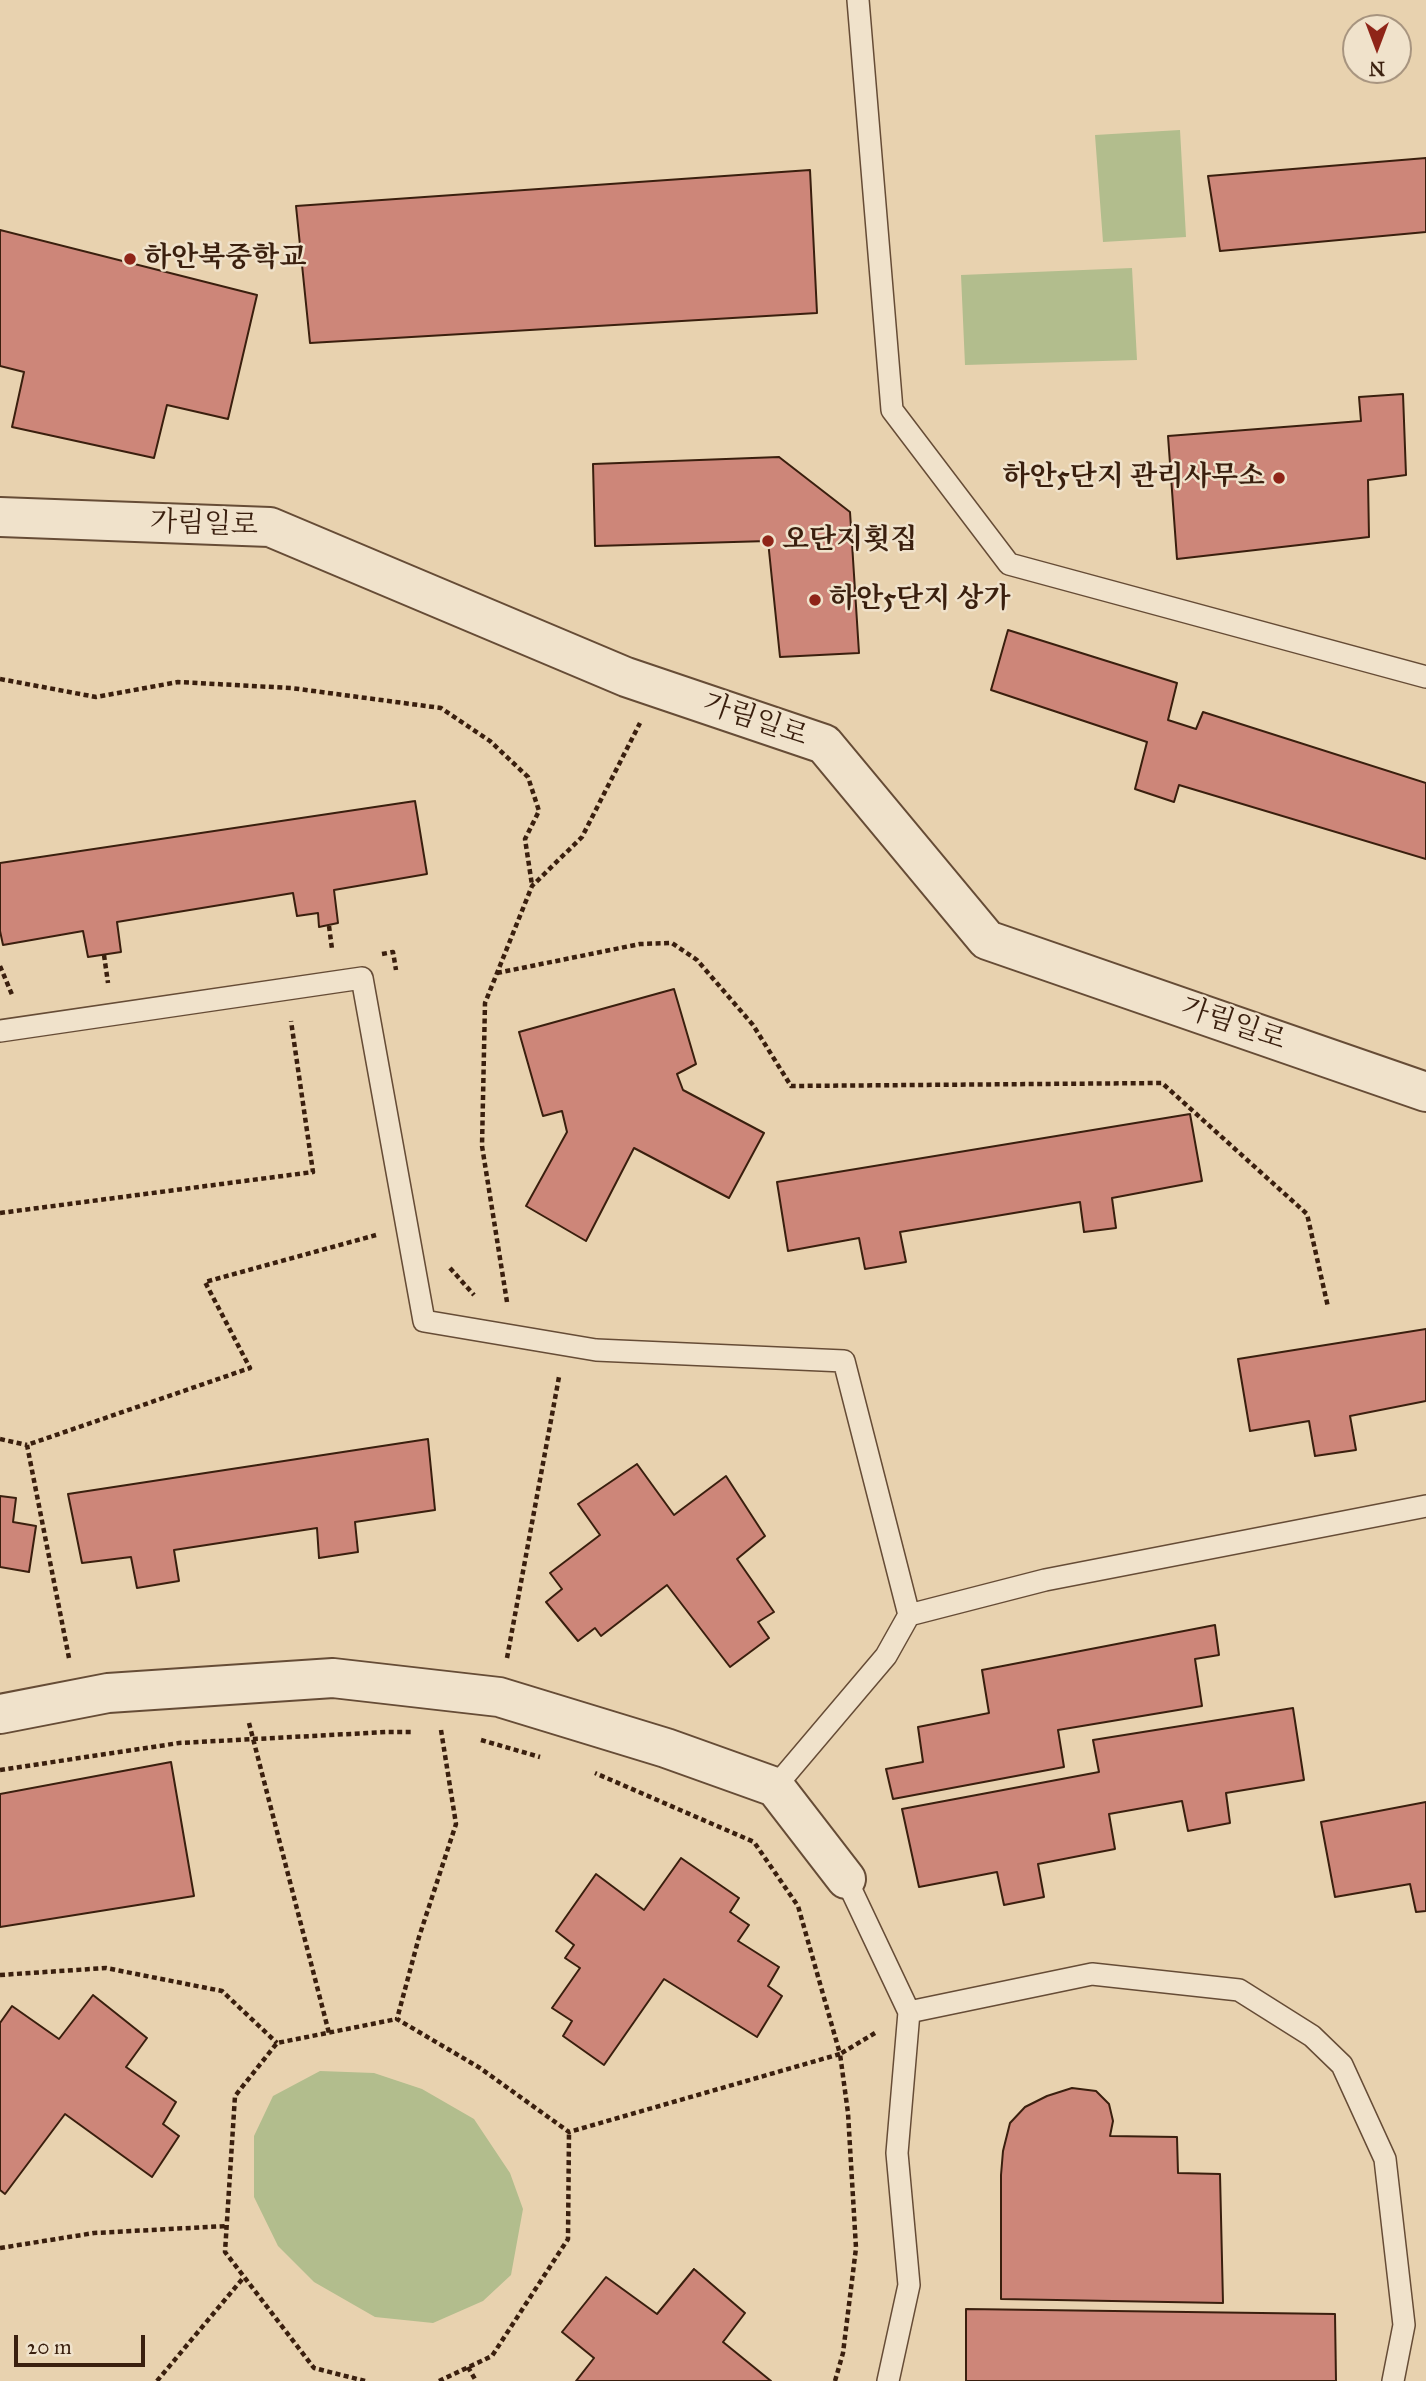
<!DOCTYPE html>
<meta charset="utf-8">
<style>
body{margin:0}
#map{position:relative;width:1426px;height:2381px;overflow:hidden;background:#e8d2af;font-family:"IM FELL Great Primer",serif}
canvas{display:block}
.north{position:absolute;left:1342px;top:14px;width:70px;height:70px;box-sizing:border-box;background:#f0e2cb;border:2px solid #a7947f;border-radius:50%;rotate:180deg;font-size:19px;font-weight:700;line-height:28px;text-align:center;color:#3a1f0e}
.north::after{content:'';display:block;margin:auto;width:24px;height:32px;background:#8f2418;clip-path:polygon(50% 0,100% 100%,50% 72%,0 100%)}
.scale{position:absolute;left:14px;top:2335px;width:131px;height:32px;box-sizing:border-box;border:4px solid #3a1f0e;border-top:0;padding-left:9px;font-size:21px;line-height:24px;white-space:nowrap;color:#3a1f0e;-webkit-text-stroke:5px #f0e2cb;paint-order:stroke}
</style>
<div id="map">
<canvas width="1426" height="2381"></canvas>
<div class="north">N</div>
<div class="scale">20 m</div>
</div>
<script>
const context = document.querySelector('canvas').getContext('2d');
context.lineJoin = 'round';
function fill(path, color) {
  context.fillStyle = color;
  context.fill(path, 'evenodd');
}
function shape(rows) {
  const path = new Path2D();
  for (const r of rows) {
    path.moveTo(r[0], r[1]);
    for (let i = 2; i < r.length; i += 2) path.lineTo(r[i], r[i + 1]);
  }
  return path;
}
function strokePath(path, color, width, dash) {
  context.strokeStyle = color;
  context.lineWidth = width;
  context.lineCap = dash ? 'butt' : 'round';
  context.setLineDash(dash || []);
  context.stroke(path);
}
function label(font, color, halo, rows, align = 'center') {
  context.font = font + ' "IM FELL Great Primer","Noto Serif KR",serif';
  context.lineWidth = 5;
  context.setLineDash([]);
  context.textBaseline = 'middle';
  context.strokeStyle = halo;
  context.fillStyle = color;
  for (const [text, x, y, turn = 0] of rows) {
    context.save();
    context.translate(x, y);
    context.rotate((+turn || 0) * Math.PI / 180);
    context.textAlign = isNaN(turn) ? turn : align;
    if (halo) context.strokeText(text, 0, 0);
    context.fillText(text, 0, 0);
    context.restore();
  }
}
fill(shape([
 [1180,130,1186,237,1103,242,1095,135],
 [1132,268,1137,360,965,365,961,275],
 [320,2071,374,2073,422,2089,474,2119,510,2173,523,2209,511,2275,483,2301,433,2323,375,2317,314,2282,278,2246,254,2197,254,2136,273,2096]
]), '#b2bd8d');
const building = shape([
 [1426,158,1426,232,1220,251,1208,176,1426,158],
 [810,170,817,313,310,343,296,206,810,170],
 [0,230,257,295,228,419,167,405,154,458,12,427,24,372,0,366,0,230],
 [1403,394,1406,475,1368,480,1369,537,1177,559,1168,436,1361,421,1359,397,1403,394],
 [779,457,850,512,859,653,780,657,768,541,595,546,593,464,779,457],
 [1008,630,1177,683,1168,720,1196,729,1203,712,1426,783,1426,859,1179,785,1174,802,1135,789,1147,742,991,690,1008,630],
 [415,801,427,874,334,890,338,923,319,927,318,913,297,916,293,893,117,922,121,952,88,957,83,931,3,945,0,931,0,863,415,801],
 [674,989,696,1064,677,1074,683,1090,764,1133,729,1198,634,1148,586,1241,526,1206,567,1132,562,1111,543,1116,519,1032,674,989],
 [1190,1114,1202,1181,1112,1198,1116,1228,1084,1232,1080,1202,900,1232,906,1262,865,1269,859,1238,788,1251,777,1182,1190,1114],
 [1426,1329,1426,1401,1350,1416,1356,1450,1315,1456,1309,1421,1250,1431,1238,1359,1426,1329],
 [428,1439,435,1510,355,1522,358,1552,319,1558,317,1528,174,1550,179,1581,137,1588,131,1557,82,1563,68,1494,428,1439],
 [637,1464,674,1515,726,1476,765,1536,737,1559,774,1612,758,1622,769,1638,730,1667,667,1585,601,1636,595,1628,578,1641,546,1602,562,1589,550,1573,600,1535,578,1504,637,1464],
 [0,1496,16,1498,13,1522,36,1526,29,1572,0,1567,0,1496],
 [1215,1625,1219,1655,1195,1659,1202,1706,1058,1730,1064,1767,893,1799,886,1769,923,1762,918,1727,989,1713,982,1670,1215,1625],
 [1293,1708,1304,1780,1226,1793,1230,1823,1188,1831,1182,1801,1109,1814,1115,1849,1038,1864,1044,1897,1004,1905,997,1872,919,1887,902,1809,1099,1772,1093,1740,1293,1708],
 [171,1762,194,1896,0,1927,0,1794,171,1762],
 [1426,1802,1426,1911,1416,1912,1410,1884,1335,1897,1321,1822,1426,1802],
 [681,1858,739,1898,730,1912,749,1925,738,1941,779,1967,768,1986,782,1996,757,2037,664,1979,604,2065,563,2036,572,2021,552,2008,580,1968,565,1958,574,1945,556,1931,596,1874,644,1910,681,1858],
 [93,1995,147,2038,126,2067,176,2102,163,2124,179,2136,152,2177,65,2114,5,2194,0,2190,0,2023,12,2006,59,2039,93,1995],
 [1072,2088,1096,2091,1109,2104,1113,2121,1110,2136,1177,2137,1178,2173,1220,2174,1223,2303,1001,2299,1001,2175,1003,2151,1010,2123,1025,2107,1047,2096,1072,2088],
 [694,2269,745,2313,723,2342,771,2381,576,2381,594,2358,562,2332,606,2277,657,2314,694,2269],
 [966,2309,1335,2314,1336,2381,966,2381,966,2309]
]);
fill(building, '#cd8679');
strokePath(building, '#3a1f0e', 2);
const service = shape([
 [858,0,892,410,1009,564,1426,677],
 [0,1031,362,978,424,1321,596,1350,844,1361,909,1615],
 [775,1787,886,1656,909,1615,1045,1580,1426,1506],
 [846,1879,909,2012,897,2153,909,2285,888,2381],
 [909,2012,1092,1974,1239,1990,1312,2036,1342,2065,1385,2159,1404,2325,1393,2381]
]);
const minor = shape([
 [0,517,270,527,626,677,824,744,987,940,1426,1092],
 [0,1714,108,1693,333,1678,499,1697,666,1748,775,1787,846,1879]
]);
strokePath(service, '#664c36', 24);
strokePath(minor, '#664c36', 42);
strokePath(shape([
 [0,679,96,697,178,682,291,688,441,708,490,741,528,777,539,811,525,839,532,885],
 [329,926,332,949],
 [382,954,393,952,396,970],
 [104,955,108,983],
 [0,966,13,997],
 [497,973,640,944,672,943,697,960,753,1025,791,1086,1162,1083,1307,1214,1328,1307],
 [0,1213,313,1172,291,1021],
 [450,1268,474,1295],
 [507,1302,482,1146,485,1003,532,886,582,837,640,723],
 [0,1439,27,1445],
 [69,1658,27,1445,250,1368,205,1282,376,1235],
 [507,1658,559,1377],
 [249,1723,329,2033],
 [441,1730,456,1824,419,1937,397,2019,480,2068,569,2132,840,2054,798,1906,754,1842,595,1773],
 [481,1740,540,1757],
 [0,1770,179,1743,387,1732,413,1732],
 [0,1975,106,1968,222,1991,277,2043],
 [0,2248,94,2233,227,2226],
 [468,2367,476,2381],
 [157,2381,244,2277],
 [365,2381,314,2368,225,2252,235,2096,277,2043,397,2019],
 [439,2381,492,2356,568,2239,569,2132],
 [835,2381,843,2353,856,2248,848,2113,840,2054,875,2033]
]), '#3a1f0e', 4.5, [5, 3.5]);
strokePath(service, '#f0e2cb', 21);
strokePath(minor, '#f0e2cb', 38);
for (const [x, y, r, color] of [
 [130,259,7,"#8f2418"],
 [1279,478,7,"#8f2418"],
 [768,541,7,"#8f2418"],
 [815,600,7,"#8f2418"]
]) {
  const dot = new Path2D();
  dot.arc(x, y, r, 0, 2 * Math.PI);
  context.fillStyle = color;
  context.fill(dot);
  strokePath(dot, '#f0e2cb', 2.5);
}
label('bold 28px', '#3a1f0e', '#f0e2cb', [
 ["하안북중학교",144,259],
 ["하안5단지 관리사무소",1265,478,"right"],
 ["오단지횟집",782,541],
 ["하안5단지 상가",829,600]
], 'left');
label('28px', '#3a1f0e', '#f0e2cb', [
 ["가림일로",204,525,2],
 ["가림일로",755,721,19],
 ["가림일로",1233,1025,19]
]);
</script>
